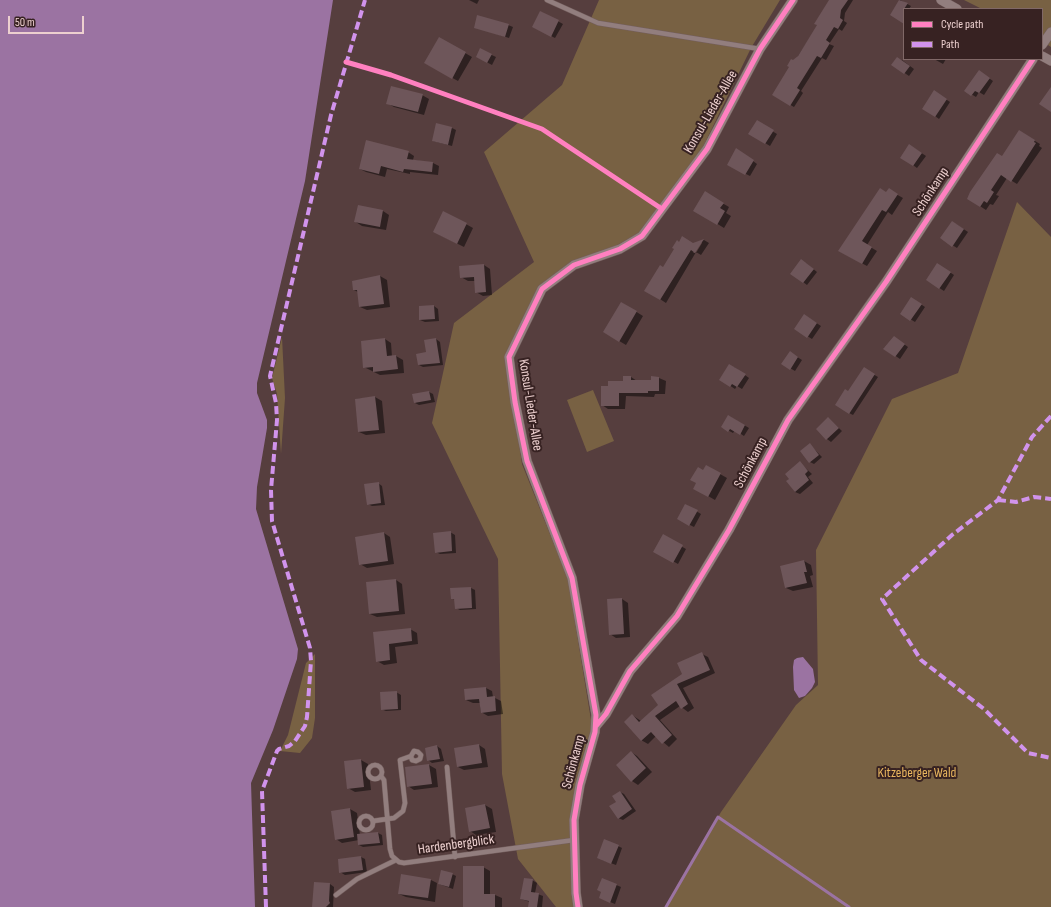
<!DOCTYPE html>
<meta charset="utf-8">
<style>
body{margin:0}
#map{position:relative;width:1051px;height:907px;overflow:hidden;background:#563e3e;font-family:"Sofia Sans Condensed",sans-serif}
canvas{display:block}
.legend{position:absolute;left:903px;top:8px;width:140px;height:52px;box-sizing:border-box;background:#372222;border:1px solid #806867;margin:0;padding:5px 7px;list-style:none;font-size:12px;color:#edd0cf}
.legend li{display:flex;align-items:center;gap:8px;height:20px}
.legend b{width:20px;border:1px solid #806867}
.scale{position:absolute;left:8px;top:16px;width:76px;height:18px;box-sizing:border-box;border:2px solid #edd0cf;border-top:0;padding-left:5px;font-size:12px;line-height:14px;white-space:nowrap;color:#edd0cf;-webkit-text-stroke:3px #372222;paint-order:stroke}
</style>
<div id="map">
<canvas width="1051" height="907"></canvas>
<ul class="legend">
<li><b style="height:5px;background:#ff80c0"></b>Cycle path</li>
<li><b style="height:5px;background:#d193ec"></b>Path</li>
</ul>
<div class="scale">50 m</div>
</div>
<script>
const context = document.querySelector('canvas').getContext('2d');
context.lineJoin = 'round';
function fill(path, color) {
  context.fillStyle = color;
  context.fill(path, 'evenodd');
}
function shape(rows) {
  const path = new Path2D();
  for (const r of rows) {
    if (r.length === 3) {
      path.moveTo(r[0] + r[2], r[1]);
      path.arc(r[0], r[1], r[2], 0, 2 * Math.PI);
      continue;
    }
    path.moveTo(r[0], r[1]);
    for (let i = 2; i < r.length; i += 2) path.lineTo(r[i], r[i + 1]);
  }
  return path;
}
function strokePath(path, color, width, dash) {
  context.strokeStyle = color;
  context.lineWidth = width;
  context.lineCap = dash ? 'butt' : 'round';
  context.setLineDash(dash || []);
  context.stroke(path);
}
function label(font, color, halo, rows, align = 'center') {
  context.font = font + ' "Sofia Sans Condensed",sans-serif';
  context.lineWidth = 4;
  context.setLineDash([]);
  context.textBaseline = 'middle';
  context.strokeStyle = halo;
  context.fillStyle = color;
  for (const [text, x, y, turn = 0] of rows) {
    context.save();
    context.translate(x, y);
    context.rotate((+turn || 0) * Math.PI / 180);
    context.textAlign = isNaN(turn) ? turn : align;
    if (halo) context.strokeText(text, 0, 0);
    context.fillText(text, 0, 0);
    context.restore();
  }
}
fill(shape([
 [599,0,780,0,751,48,703,147,639,233,540,288,507,356,522,464,568,579,592,726,575,796,574,907,556,907,518,859,502,774,498,559,432,423,454,323,534,262,484,152,562,85],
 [964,0,1051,0,1051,47,1042,41,1042,9,982,9],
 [1017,202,1051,237,1051,907,666,907,721,812,796,705,818,685,816,550,892,399,958,373],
 [282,337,285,398,281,454,277,394,272,378],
 [593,390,614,441,587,452,567,400],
 [315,654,315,718,312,738,300,753,280,751,288,735,306,663]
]), '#786143');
fill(shape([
 [0,0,333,0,305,181,257,383,257,393,267,420,267,428,257,487,256,509,298,649,297,659,273,730,251,783,255,907,0,907],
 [803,657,813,669,815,682,812,688,805,696,799,698,794,690,793,667,794,660,797,658]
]), '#9b73a2');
fill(shape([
 [469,0,479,0,477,4],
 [830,0,853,0,845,13,844,21,847,23,842,31,839,29,829,44,834,46,826,60,822,58,801,91,803,93,794,107,773,95,818,25],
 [900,0,911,6,909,9,904,9,904,22,891,14],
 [541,12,563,24,555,38,537,29],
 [508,25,513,27,509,38,475,27],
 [439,38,472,57,458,81,425,63],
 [481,50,496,57,492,65,477,57],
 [934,59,946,59,943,64],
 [902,60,914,69,909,76,893,65],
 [983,74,993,81,984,95,979,92,976,97,966,91],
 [938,94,950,102,939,119,935,116],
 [422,95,429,99,424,115,394,107,387,103],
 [757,122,777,134,770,146,750,134],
 [452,128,456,130,452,146,433,141],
 [1025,135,1040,144,1039,146,1042,148,1017,184,1007,178,996,195,999,196,993,205,990,204,986,210,969,199,1002,157],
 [914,148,926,156,917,168,902,157],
 [408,152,414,156,413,160,433,163,439,166,438,175,410,172,410,174,387,169,385,177,366,172,360,169],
 [741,152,757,164,750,176,728,165],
 [705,193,729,207,726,213,731,216,724,228,695,210],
 [887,193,894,193,903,198,892,215,888,212,867,245,877,251,867,266,839,251],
 [383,211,389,215,386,230,362,226,356,222],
 [444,212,473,228,464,247,440,235],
 [956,224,968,232,957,248,941,238],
 [704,240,709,243,701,255,696,252,666,303,646,290,663,268,680,243,693,244],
 [701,242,702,243,696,253,693,253],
 [806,263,817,272,807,285,803,282],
 [484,265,490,269,492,295,483,296,476,292,475,281,468,281,461,277],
 [942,267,954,275,944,291,927,280],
 [380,276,387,280,390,307,367,310,360,307,358,292,354,290,353,282],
 [916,301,925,307,915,322,902,314],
 [622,303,643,316,626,345,604,332],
 [434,306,438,309,439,321,425,322,420,320],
 [804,315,821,326,812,339,796,329],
 [385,339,391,343,392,357,396,356,403,360,404,373,380,375,364,367],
 [436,339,440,342,443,365,423,367,419,365,427,353,425,341],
 [898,340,908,347,900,359,884,348],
 [794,355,802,360,795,371,783,364],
 [734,367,749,378,742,389,737,386,735,389,720,379],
 [864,369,878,377,853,415,849,413,849,393],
 [624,377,631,377,637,381,652,381,659,378,666,381,665,394,655,394,654,397,626,396,625,409,608,409,602,405,624,383],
 [429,392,433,394,435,402,419,405,415,403],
 [375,397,382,401,385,433,366,435,359,432,356,399],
 [729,416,749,428,744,436,735,430,733,433,722,427],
 [828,418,842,431,831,442,827,439],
 [810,445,822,457,814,464,810,462],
 [800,463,812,474,808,477,813,483,800,494,795,492,790,479],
 [706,466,727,478,715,500,694,488],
 [378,483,382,486,385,505,372,506,368,504],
 [686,505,701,514,694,527,678,519],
 [450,532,455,535,456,553,440,554,436,552],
 [384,533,390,537,394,564,367,568,360,564],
 [663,536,686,549,678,564,655,551],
 [804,561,811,565,813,575,810,576,813,587,793,591,786,588],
 [396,580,402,584,405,614,377,617,370,614],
 [471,588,475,590,476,609,460,610,456,608,456,601,452,598],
 [622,599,628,603,630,637,616,638,610,634],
 [410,629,417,633,418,644,395,647,397,663,384,665,377,661,374,633],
 [702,654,708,657,715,673,683,688,694,708,688,712,680,706,660,720,677,739,669,747,656,736,648,744,641,740,632,715,641,721,659,705],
 [486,688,492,691,493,697,501,701,503,714,488,716,481,712,480,703,473,703,466,700],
 [396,692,401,695,401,710,386,711,381,709],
 [479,745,485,749,488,767,464,770,458,767],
 [437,746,441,749,444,761,432,763,428,760],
 [631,752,637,756,652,772,638,785,632,781],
 [361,760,368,764,371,790,355,792,348,788],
 [429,765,436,769,438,787,414,790,408,786],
 [620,792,624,794,636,811,623,820,618,818,617,802],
 [485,805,492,809,496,832,476,835,470,831],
 [350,809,357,813,360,835,378,833,382,835,383,845,363,847,359,845,359,840,342,843,336,839],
 [618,846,622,848,616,865,602,860],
 [361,857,365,859,367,872,345,875,340,872,339,860],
 [483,867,490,871,490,895,495,895,502,898,502,907,464,907],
 [452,874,456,876,453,889,439,884],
 [602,879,621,887,615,904,600,898,602,892],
 [431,880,437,883,435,902,406,897,399,894],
 [532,880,537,883,535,893,543,896,542,907,529,907,530,902,521,899],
 [315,883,330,884,334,887,333,907,314,907]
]), '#0007');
strokePath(shape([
 [666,907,718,817,849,907]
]), '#9b73a2', 3);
fill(shape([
 [829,0,848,0,841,10,840,18,843,20,838,29,834,27,826,40,830,43,821,58,817,56,797,88,800,90,790,106,772,95,789,67,787,66,791,59,793,60,798,56,817,25,814,24],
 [899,0,908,3,904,9,904,24,890,15],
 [540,11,559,20,551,37,532,27],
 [477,15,509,24,505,37,474,28],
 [439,37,466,52,452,79,424,63],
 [480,48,492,54,487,63,476,57],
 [897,57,910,66,904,74,891,65],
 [979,70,990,78,979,93,975,91,971,96,964,91],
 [391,86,423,94,418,112,386,104],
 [1051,87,1051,112,1039,104],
 [934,90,947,99,935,117,922,109],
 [757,120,774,130,765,144,748,134],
 [436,123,452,127,448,145,432,141],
 [1019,130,1035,140,1034,142,1036,143,1011,182,1001,175,991,190,994,192,987,203,984,201,980,207,967,199,970,192,997,153,1002,156],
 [366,140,409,151,407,159,433,162,432,172,404,169,403,172,381,166,379,174,359,169],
 [909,144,922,153,913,166,900,158],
 [736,148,754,160,745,175,727,165],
 [880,188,886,192,889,188,898,194,886,212,882,210,862,241,872,247,862,264,838,251],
 [705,191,724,203,720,208,725,211,717,225,693,211],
 [358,205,383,210,380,227,354,222],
 [443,211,467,223,457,244,433,232],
 [952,221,964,229,952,247,940,238],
 [682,236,693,243,704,239,695,253,691,250,660,300,644,291,660,265,663,267,674,249,672,248,677,240,679,242],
 [801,259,814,269,803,283,790,274],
 [937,263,951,272,939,289,926,280],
 [484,264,486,292,475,293,474,277,460,278,459,266],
 [380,275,384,304,359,307,357,290,353,290,352,281],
 [911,297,922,304,910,321,900,314],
 [621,302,637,311,619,342,603,332],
 [434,305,435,319,419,320,419,306],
 [804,314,817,323,807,338,794,329],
 [894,336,905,344,895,357,883,349],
 [385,338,387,356,396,355,398,369,373,372,373,367,363,368,361,341],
 [436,338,440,363,418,365,416,354,426,352,424,340],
 [790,351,798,357,790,370,781,364],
 [729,364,746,374,737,387,732,384,730,387,719,380],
 [864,367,875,374,849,414,835,405,845,389,848,391],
 [623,376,631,376,631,380,651,380,651,376,659,377,659,391,648,391,648,393,619,393,619,406,601,406,601,386,608,386,608,381,623,381],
 [429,391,431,400,414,403,412,394],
 [375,396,379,430,358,432,355,399],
 [728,415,745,425,740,435,730,429,728,432,721,427],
 [828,417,839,428,826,440,816,429],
 [810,443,819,455,809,463,800,451],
 [800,461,808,471,805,474,809,480,795,492,786,481,789,479,785,474],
 [706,465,721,473,708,497,693,489,696,483,690,480,698,467,703,470],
 [379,482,381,503,367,505,364,484],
 [685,504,698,510,689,526,677,519],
 [451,531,452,551,435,553,433,533],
 [384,532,388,561,359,565,355,537],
 [663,534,683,545,673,563,653,552],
 [804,560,807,572,804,572,807,583,785,588,780,566],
 [396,579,399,611,369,614,366,582],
 [471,587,472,608,455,609,454,599,451,599,450,588],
 [622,598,624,634,609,635,607,599],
 [411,628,412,641,389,644,390,660,376,662,373,632],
 [702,652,710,670,677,684,688,704,681,709,676,701,655,716,672,735,662,744,651,732,641,741,624,722,632,714,639,722,658,705,651,695,682,674,677,663],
 [486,687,487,697,495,696,496,711,481,713,479,699,465,700,464,689],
 [397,691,398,709,381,710,380,692],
 [479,744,482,763,457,767,454,748],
 [437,745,440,759,427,761,425,748],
 [631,751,646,768,631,782,616,765],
 [361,759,364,787,347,789,344,761],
 [429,764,432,784,407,787,405,767],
 [620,791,632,809,618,819,609,806,616,802,612,796],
 [485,804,490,828,469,832,465,808],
 [350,808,354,837,335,840,331,811],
 [378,832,380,843,358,845,357,834],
 [604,839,619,845,611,864,597,858],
 [361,856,363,870,339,873,338,859],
 [463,866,484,866,484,894,495,894,495,907,463,907],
 [441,870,453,873,449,887,438,884],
 [401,874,431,879,428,898,398,894],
 [524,878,533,879,531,892,539,893,537,907,528,907,529,901,520,899],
 [602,878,617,884,610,903,599,898,601,892,597,890],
 [314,882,330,883,329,901,330,903,326,907,312,907]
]), '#6e565a');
const lane = shape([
 [547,0,598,23,760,49],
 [375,772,7],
 [447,767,455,857],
 [381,776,384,780,390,849,392,856,399,862,404,863,574,840],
 [366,823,7],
 [373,821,394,818,403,811,405,803,400,760,411,756,414,751,418,752,421,755,420,759,416,761,412,760,411,756],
 [336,895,357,879,396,860]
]);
const street = shape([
 [941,0,957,9],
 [1042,45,1051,32],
 [1042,56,1051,61],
 [596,726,606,714,630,671,677,616,729,530,788,420,886,282,1033,59],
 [578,907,576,893,574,820,580,785,595,732,596,715,572,578,527,461,515,402,509,357,542,289,574,265,620,249,642,236,707,149,760,49,793,0]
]);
strokePath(lane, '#735e5d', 5.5);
strokePath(street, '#735e5d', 10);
strokePath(lane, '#927e7e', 4.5);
strokePath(street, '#927e7e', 9);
strokePath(shape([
 [1051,416,1032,437,998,500,952,535,882,599,921,660,984,709,1028,753,1051,758],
 [998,500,1016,502,1034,497,1051,499],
 [266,907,262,791,277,751,279,749,289,746,295,741,305,726,307,717,311,661,310,648,272,521,271,490,277,420,276,403,270,376,331,115,365,0]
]), '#d193ec', 4, [8, 4]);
strokePath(shape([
 [346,62,391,75,542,129,662,209],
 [596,726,606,714,630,671,677,616,729,530,788,420,886,282,1033,59],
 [578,907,576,893,574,820,580,785,595,732,596,715,572,578,527,461,515,402,509,357,542,289,574,265,620,249,642,236,707,149,760,49,793,0]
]), '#ff80c0', 5);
label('14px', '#edd0cf', '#372222', [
 ["Konsul-Lieder-Allee",711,112,-60],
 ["Schönkamp",931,192,-57],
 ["Konsul-Lieder-Allee",530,405,81],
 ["Schönkamp",751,463,-62],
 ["Schönkamp",574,762,-75],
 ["Hardenbergblick",456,845,-8]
]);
label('14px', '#e9b65e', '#372222', [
 ["Kitzeberger Wald",917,773]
]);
</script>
